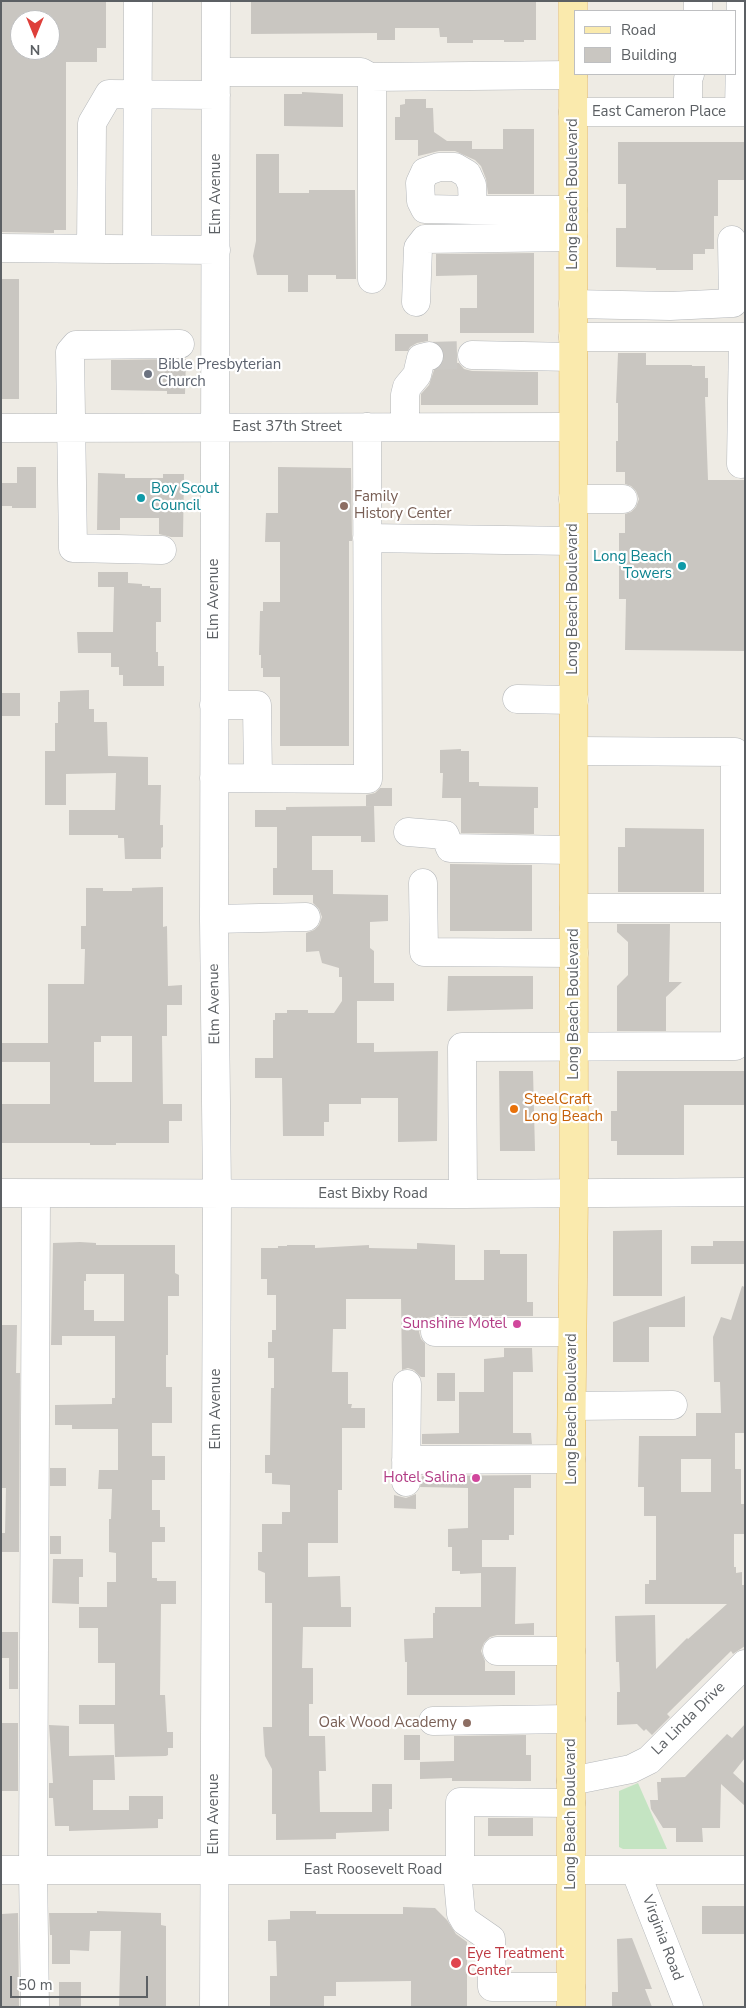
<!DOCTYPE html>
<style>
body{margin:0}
#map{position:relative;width:746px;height:2008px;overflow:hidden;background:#eeebe4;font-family:"Nunito Sans",sans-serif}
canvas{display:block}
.frame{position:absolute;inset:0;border:2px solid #5c6064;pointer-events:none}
.legend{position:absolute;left:574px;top:10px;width:162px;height:65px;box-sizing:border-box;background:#fff;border:1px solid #bebfc1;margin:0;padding:6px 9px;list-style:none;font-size:15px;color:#5c6064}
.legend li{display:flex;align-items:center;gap:10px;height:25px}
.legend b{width:25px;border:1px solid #bebfc1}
.north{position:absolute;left:10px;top:10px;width:50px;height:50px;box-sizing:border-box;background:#fff;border:1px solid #bebfc1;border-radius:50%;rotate:180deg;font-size:14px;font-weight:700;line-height:20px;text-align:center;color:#5c6064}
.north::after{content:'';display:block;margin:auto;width:18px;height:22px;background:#de3f3a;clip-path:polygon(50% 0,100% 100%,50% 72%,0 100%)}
.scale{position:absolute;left:10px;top:1976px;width:138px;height:22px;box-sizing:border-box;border:2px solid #5c6064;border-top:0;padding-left:6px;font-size:15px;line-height:18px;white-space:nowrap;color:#5c6064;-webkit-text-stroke:4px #fff;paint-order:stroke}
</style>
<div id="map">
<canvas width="746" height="2008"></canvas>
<div class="frame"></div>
<ul class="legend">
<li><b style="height:6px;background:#faeaad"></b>Road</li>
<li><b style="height:14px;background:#c9c6c1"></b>Building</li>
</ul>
<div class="north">N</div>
<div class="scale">50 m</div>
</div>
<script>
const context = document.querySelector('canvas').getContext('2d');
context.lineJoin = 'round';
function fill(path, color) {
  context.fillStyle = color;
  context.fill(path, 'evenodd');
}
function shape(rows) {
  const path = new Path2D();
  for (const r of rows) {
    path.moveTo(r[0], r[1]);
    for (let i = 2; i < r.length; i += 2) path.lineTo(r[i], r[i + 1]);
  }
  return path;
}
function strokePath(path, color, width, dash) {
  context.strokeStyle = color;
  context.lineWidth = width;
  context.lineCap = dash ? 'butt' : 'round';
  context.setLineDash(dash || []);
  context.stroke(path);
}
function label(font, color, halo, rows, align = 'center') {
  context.font = font + ' "Nunito Sans",sans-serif';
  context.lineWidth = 4.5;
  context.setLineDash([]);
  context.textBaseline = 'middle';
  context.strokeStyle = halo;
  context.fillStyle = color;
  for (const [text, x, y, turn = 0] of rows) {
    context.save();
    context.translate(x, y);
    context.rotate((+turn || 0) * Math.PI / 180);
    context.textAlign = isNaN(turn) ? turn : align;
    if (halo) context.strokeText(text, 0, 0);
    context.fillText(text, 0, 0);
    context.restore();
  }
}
fill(shape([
 [638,1783,667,1849,623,1849,619,1847,619,1791]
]), '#c4e4c2');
fill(shape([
 [1,1,106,1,106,48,97,48,97,62,66,62,66,230,54,230,54,233,1,232],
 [20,20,50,20,50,50,20,50],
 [251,1,536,1,536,40,524,40,524,42,504,42,504,40,473,40,473,43,447,43,447,37,440,37,439,28,395,28,395,40,377,40,377,33,251,34],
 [302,92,343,94,343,127,284,126,284,94,302,94],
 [405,99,426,99,426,108,433,108,434,132,447,141,472,141,472,149,503,149,503,129,534,129,534,194,488,194,486,179,481,166,475,160,455,151,439,151,418,156,418,140,395,140,395,117,400,117,400,105,405,104],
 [618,142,745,142,745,180,718,180,718,216,714,216,714,249,705,249,705,254,693,254,693,270,656,270,656,268,616,267,616,228,626,228,626,184,618,184],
 [256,154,279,154,279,193,309,193,309,190,355,190,356,279,336,279,336,275,308,275,308,292,288,292,288,275,257,275,253,256,256,241],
 [534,253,534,333,460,333,460,308,477,308,477,275,436,276,436,254],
 [1,279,19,279,19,399,1,399],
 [395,334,428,334,428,341,417,343,410,347,408,351,395,351],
 [618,353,646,353,646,365,692,365,692,366,705,366,705,378,708,378,708,397,705,397,708,480,745,480,745,651,625,650,626,599,619,599,619,533,625,533,625,514,631,512,636,507,639,499,636,491,631,486,625,484,625,472,616,472,616,441,618,441,618,403,616,403],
 [182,359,186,359,185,394,167,394,167,391,111,390,111,360],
 [442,363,459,363,464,369,472,371,538,372,538,405,421,405,421,394,429,385,434,370],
 [17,467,36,467,36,508,12,508,12,506,1,506,1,483,17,483],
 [278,467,351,468,352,541,349,541,349,746,280,746,280,677,263,677,263,668,261,668,261,655,259,655,260,611,263,611,263,602,280,602,280,542,265,542,266,513,278,513],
 [98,473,125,474,125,478,163,478,163,474,184,474,183,537,171,537,159,534,159,518,120,518,120,530,97,530],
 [98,572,128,572,128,583,142,584,142,586,150,586,150,588,161,588,161,622,156,622,156,652,158,652,158,666,164,666,164,686,123,686,123,675,119,675,119,667,111,667,111,653,78,653,77,632,113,632,114,587,98,587],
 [89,690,89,709,94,709,94,722,107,722,108,756,148,757,148,785,161,785,160,825,163,825,163,847,161,848,161,859,125,859,124,838,118,838,118,835,69,835,69,810,115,810,116,773,66,774,66,805,45,805,45,751,55,751,55,723,58,723,58,702,60,702,60,691],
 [1,693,20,693,20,716,1,716],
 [461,749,461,751,469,751,469,782,479,782,479,786,538,787,538,808,534,808,534,834,461,833,461,798,442,798,443,773,440,773,440,750],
 [380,788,392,788,392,806,366,806,366,795,375,793],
 [374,806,375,842,361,842,361,836,312,836,312,870,333,870,333,894,388,895,388,921,370,922,370,948,374,951,374,983,394,983,394,1001,357,1001,357,1043,374,1043,374,1052,438,1051,437,1141,398,1142,398,1098,361,1098,361,1104,329,1104,329,1122,324,1122,324,1136,283,1136,282,1078,255,1078,255,1058,273,1058,273,1020,275,1020,275,1013,287,1013,287,1010,308,1010,308,1013,334,1013,342,1001,342,977,339,977,339,968,322,963,319,951,306,952,306,933,314,930,319,925,322,917,319,909,313,903,313,895,273,895,273,868,277,868,277,827,255,827,255,810,286,810,286,807],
 [625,828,704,829,704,892,618,892,618,847,625,847],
 [450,864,532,865,532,931,450,931],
 [163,887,163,927,167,926,168,986,182,985,182,1005,167,1005,167,1036,162,1036,163,1104,182,1104,182,1121,169,1121,169,1143,116,1143,116,1145,90,1145,90,1143,1,1143,1,1104,50,1104,50,1062,1,1062,1,1043,48,1043,48,984,84,984,85,949,81,949,81,926,86,926,86,888,103,888,103,891,132,891,132,888],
 [101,1036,132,1036,132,1082,94,1082,94,1042,101,1042],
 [617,924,670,924,669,982,682,982,666,997,666,1031,617,1031,617,986,628,975,628,942,617,932],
 [448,976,533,976,533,1009,447,1011],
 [499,1071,533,1071,535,1151,500,1151],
 [617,1071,745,1071,745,1105,684,1105,684,1155,617,1155,617,1141,611,1141,611,1111,617,1111],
 [662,1230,662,1296,613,1296,613,1231],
 [713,1241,745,1241,745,1264,691,1264,691,1246,713,1246],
 [80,1242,96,1243,96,1245,175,1245,175,1273,179,1275,179,1296,168,1296,168,1355,166,1355,166,1387,172,1387,172,1423,152,1423,152,1456,165,1456,165,1480,152,1480,152,1510,160,1510,160,1527,165,1527,165,1542,152,1542,152,1578,157,1578,157,1581,176,1581,176,1604,161,1604,160,1695,165,1695,167,1732,173,1732,173,1748,168,1748,168,1755,166,1756,115,1757,114,1724,79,1724,79,1705,115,1705,115,1663,98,1663,98,1628,79,1628,79,1607,107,1607,107,1582,116,1582,116,1553,109,1552,109,1519,111,1519,112,1489,98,1489,99,1470,118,1470,118,1429,72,1429,72,1425,55,1425,55,1405,112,1404,112,1398,115,1398,115,1336,62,1336,62,1345,51,1345,53,1243],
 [86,1274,124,1274,124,1321,94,1321,94,1310,84,1310,84,1281,86,1281],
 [417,1243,455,1245,455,1280,484,1280,484,1250,500,1250,500,1254,527,1254,527,1302,533,1302,533,1316,435,1316,428,1318,422,1324,419,1332,421,1339,425,1343,425,1377,421,1377,414,1370,408,1368,402,1370,401,1299,346,1299,346,1329,333,1329,332,1372,348,1372,348,1404,352,1404,351,1408,365,1408,365,1428,342,1428,342,1490,338,1490,338,1543,308,1543,308,1577,340,1576,341,1607,351,1607,351,1627,303,1627,302,1668,313,1668,313,1704,309,1704,309,1736,325,1736,326,1771,319,1771,320,1812,372,1812,372,1784,392,1784,392,1809,389,1809,389,1831,336,1833,336,1839,276,1840,276,1814,272,1814,272,1769,265,1756,264,1745,263,1727,272,1727,272,1603,265,1603,265,1573,258,1570,258,1552,262,1552,262,1524,282,1524,282,1512,290,1512,290,1485,272,1484,272,1473,265,1473,265,1455,270,1455,271,1388,274,1388,274,1358,268,1358,268,1342,272,1342,272,1330,276,1330,276,1295,267,1295,267,1279,261,1279,261,1248,278,1248,278,1246,287,1246,287,1245,315,1245,315,1248,369,1245,369,1248,417,1249],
 [742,1286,745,1287,745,1433,735,1433,735,1469,741,1469,741,1504,745,1504,745,1534,734,1534,734,1567,736,1567,736,1573,742,1572,742,1585,744,1585,745,1646,733,1654,731,1651,667,1714,670,1717,652,1735,646,1729,644,1731,637,1724,617,1725,617,1692,620,1692,619,1662,616,1662,615,1616,655,1615,656,1669,687,1638,688,1639,727,1604,645,1604,645,1584,649,1584,649,1580,656,1580,656,1516,644,1516,644,1487,638,1487,639,1436,696,1436,696,1413,721,1413,720,1382,714,1382,713,1337,721,1317,731,1320],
 [681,1459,711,1459,711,1492,681,1492],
 [685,1296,685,1327,649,1327,649,1362,613,1362,613,1322],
 [1,1325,17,1325,16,1373,20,1373,19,1552,2,1552,2,1533,5,1533,6,1488,1,1488],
 [504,1348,532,1348,533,1372,513,1372,513,1433,531,1433,532,1444,422,1444,422,1434,459,1433,459,1392,484,1392,484,1359,504,1357],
 [437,1373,455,1373,455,1401,437,1401],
 [50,1468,66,1468,66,1486,50,1486],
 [531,1475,531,1488,514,1488,514,1535,509,1535,509,1540,482,1540,482,1567,516,1567,515,1624,534,1623,534,1635,497,1635,490,1637,484,1643,481,1651,485,1661,485,1671,515,1671,515,1695,407,1695,407,1662,405,1662,404,1639,433,1638,433,1613,435,1613,435,1607,481,1607,481,1573,460,1574,460,1571,452,1571,452,1547,448,1547,448,1529,468,1528,468,1488,420,1487,422,1476],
 [416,1494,416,1509,394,1508,394,1495,406,1498],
 [50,1536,61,1536,61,1554,50,1554],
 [53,1559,83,1559,83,1577,79,1577,79,1604,52,1603],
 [1,1632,18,1632,18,1689,9,1689,9,1658,1,1658],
 [1,1723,18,1723,18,1791,2,1791],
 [745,1724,745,1758,733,1773,745,1784,745,1806,721,1784,720,1828,702,1828,703,1842,676,1842,676,1828,663,1828,651,1809,650,1800,658,1800,657,1782,661,1782,661,1778,685,1777,727,1734,732,1738],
 [49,1725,69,1726,69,1756,114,1755,115,1780,93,1780,93,1810,129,1810,129,1796,163,1796,163,1819,158,1819,158,1828,69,1831,69,1826,55,1826,53,1798,49,1798,49,1783,53,1783],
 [404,1735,420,1735,420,1760,404,1760],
 [526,1735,526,1755,531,1755,531,1781,452,1781,452,1778,420,1779,420,1762,454,1761,454,1736],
 [488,1818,533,1818,533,1836,488,1836],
 [702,1906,745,1906,745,1934,702,1934],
 [403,1907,435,1908,447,1920,456,1934,467,1942,467,2007,411,2007,411,1981,336,1982,336,1996,324,1996,324,2007,270,2007,270,1976,277,1976,276,1941,268,1941,268,1920,290,1919,290,1911,316,1911,316,1914,403,1914],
 [97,1911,161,1913,161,1925,166,1926,166,2007,119,2007,121,1931,90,1931,89,1951,70,1950,70,1964,52,1964,52,1935,50,1935,49,1913,97,1913],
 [18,1913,19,2007,1,2007,2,1914],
 [632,1938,652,1989,645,1989,652,2007,612,2007,612,1992,618,1992,617,1939],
 [59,1982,81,1982,81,2007,59,2007]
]), '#c9c6c1');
strokePath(shape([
 [429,356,472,355]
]), '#cac8c4', 28, [28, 14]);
const minor = shape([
 [698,1,698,11],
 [216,72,361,72,370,77,372,85,372,279],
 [370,77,573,75],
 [573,112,745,112],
 [688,112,688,79,690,74],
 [739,112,741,1],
 [473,210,472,185,467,174,455,167,439,167,425,172,420,183,421,201,425,209,473,210,573,210],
 [1,248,216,250],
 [91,249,92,123,109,94,216,95],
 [137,249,138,1],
 [416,302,418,248,425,239,573,237],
 [573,304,670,306,733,303,732,240],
 [573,337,743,337,741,464],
 [472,355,573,357],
 [405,427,405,395,407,387,417,375,421,358,429,356],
 [1,428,572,427],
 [573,499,623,499],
 [367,538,573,541],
 [162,550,73,548,70,352,76,345,180,344],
 [517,699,574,700],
 [214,705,257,705,258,778],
 [214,778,368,779,367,427],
 [408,832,445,835,450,848,573,850],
 [423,883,424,952,574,953],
 [574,908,736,908],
 [214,919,306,917],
 [1,1193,463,1194,745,1192],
 [463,1194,462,1047,735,1046,735,752,574,751],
 [435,1332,572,1332],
 [572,1406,673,1405],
 [406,1460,571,1459],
 [406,1482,407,1384],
 [497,1651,571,1651],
 [433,1721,571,1719],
 [571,1781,631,1769,649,1760,745,1664],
 [1,1870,745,1870],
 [457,1870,461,1914,465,1921,491,1939,492,1987,571,1987],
 [460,1870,460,1802,571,1803],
 [635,1870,689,2007],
 [35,2007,33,1870,36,1194],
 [214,2007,217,1194,214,919,216,1]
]);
const major = shape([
 [571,2007,571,1459,574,1193,573,1]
]);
strokePath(minor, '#b4b7ba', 29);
strokePath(major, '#e8bc63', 29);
strokePath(minor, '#fff', 28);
strokePath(major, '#faeaad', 28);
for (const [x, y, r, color] of [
 [148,374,5,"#6b7280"],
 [141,498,5,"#0f9aa8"],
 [344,506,5,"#8d6e63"],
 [682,566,5,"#0f9aa8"],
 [514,1109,5,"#e8710a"],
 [517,1324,5,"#d1479c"],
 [476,1478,5,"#d1479c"],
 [467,1723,5,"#8d6e63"],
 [456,1963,6,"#e0444e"]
]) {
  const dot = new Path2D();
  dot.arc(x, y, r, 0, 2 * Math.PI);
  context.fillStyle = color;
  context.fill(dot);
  strokePath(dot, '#fff', 2);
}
label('15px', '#5c6064', '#fff', [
 ["East Cameron Place",659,112],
 ["Elm Avenue",216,194,-90],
 ["Long Beach Boulevard",573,194,-90],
 ["East 37th Street",287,427],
 ["Elm Avenue",214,599,-90],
 ["Long Beach Boulevard",573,599,-90],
 ["Elm Avenue",215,1004,-91],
 ["Long Beach Boulevard",574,1004,-90],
 ["East Bixby Road",373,1194],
 ["Elm Avenue",216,1409,-90],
 ["Long Beach Boulevard",572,1409,-90],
 ["La Linda Drive",689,1719,-45],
 ["Elm Avenue",214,1814,-90],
 ["Long Beach Boulevard",571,1814,-90],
 ["East Roosevelt Road",373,1870],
 ["Virginia Road",662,1938,69]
]);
label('15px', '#5b616d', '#fff', [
 ["Bible Presbyterian",158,365],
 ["Church",158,382]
], 'left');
label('15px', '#0d838f', '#fff', [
 ["Boy Scout",151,489],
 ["Council",151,506],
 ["Long Beach",672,557,"right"],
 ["Towers",672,574,"right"]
], 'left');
label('15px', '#785e54', '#fff', [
 ["Family",354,497],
 ["History Center",354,514],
 ["Oak Wood Academy",457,1723,"right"]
], 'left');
label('15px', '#c56008', '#fff', [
 ["SteelCraft",524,1100],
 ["Long Beach",524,1117]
], 'left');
label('15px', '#b23c85', '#fff', [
 ["Sunshine Motel",507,1324],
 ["Hotel Salina",466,1478]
], 'right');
label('15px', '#be3a42', '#fff', [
 ["Eye Treatment",467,1954],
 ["Center",467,1971]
], 'left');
</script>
